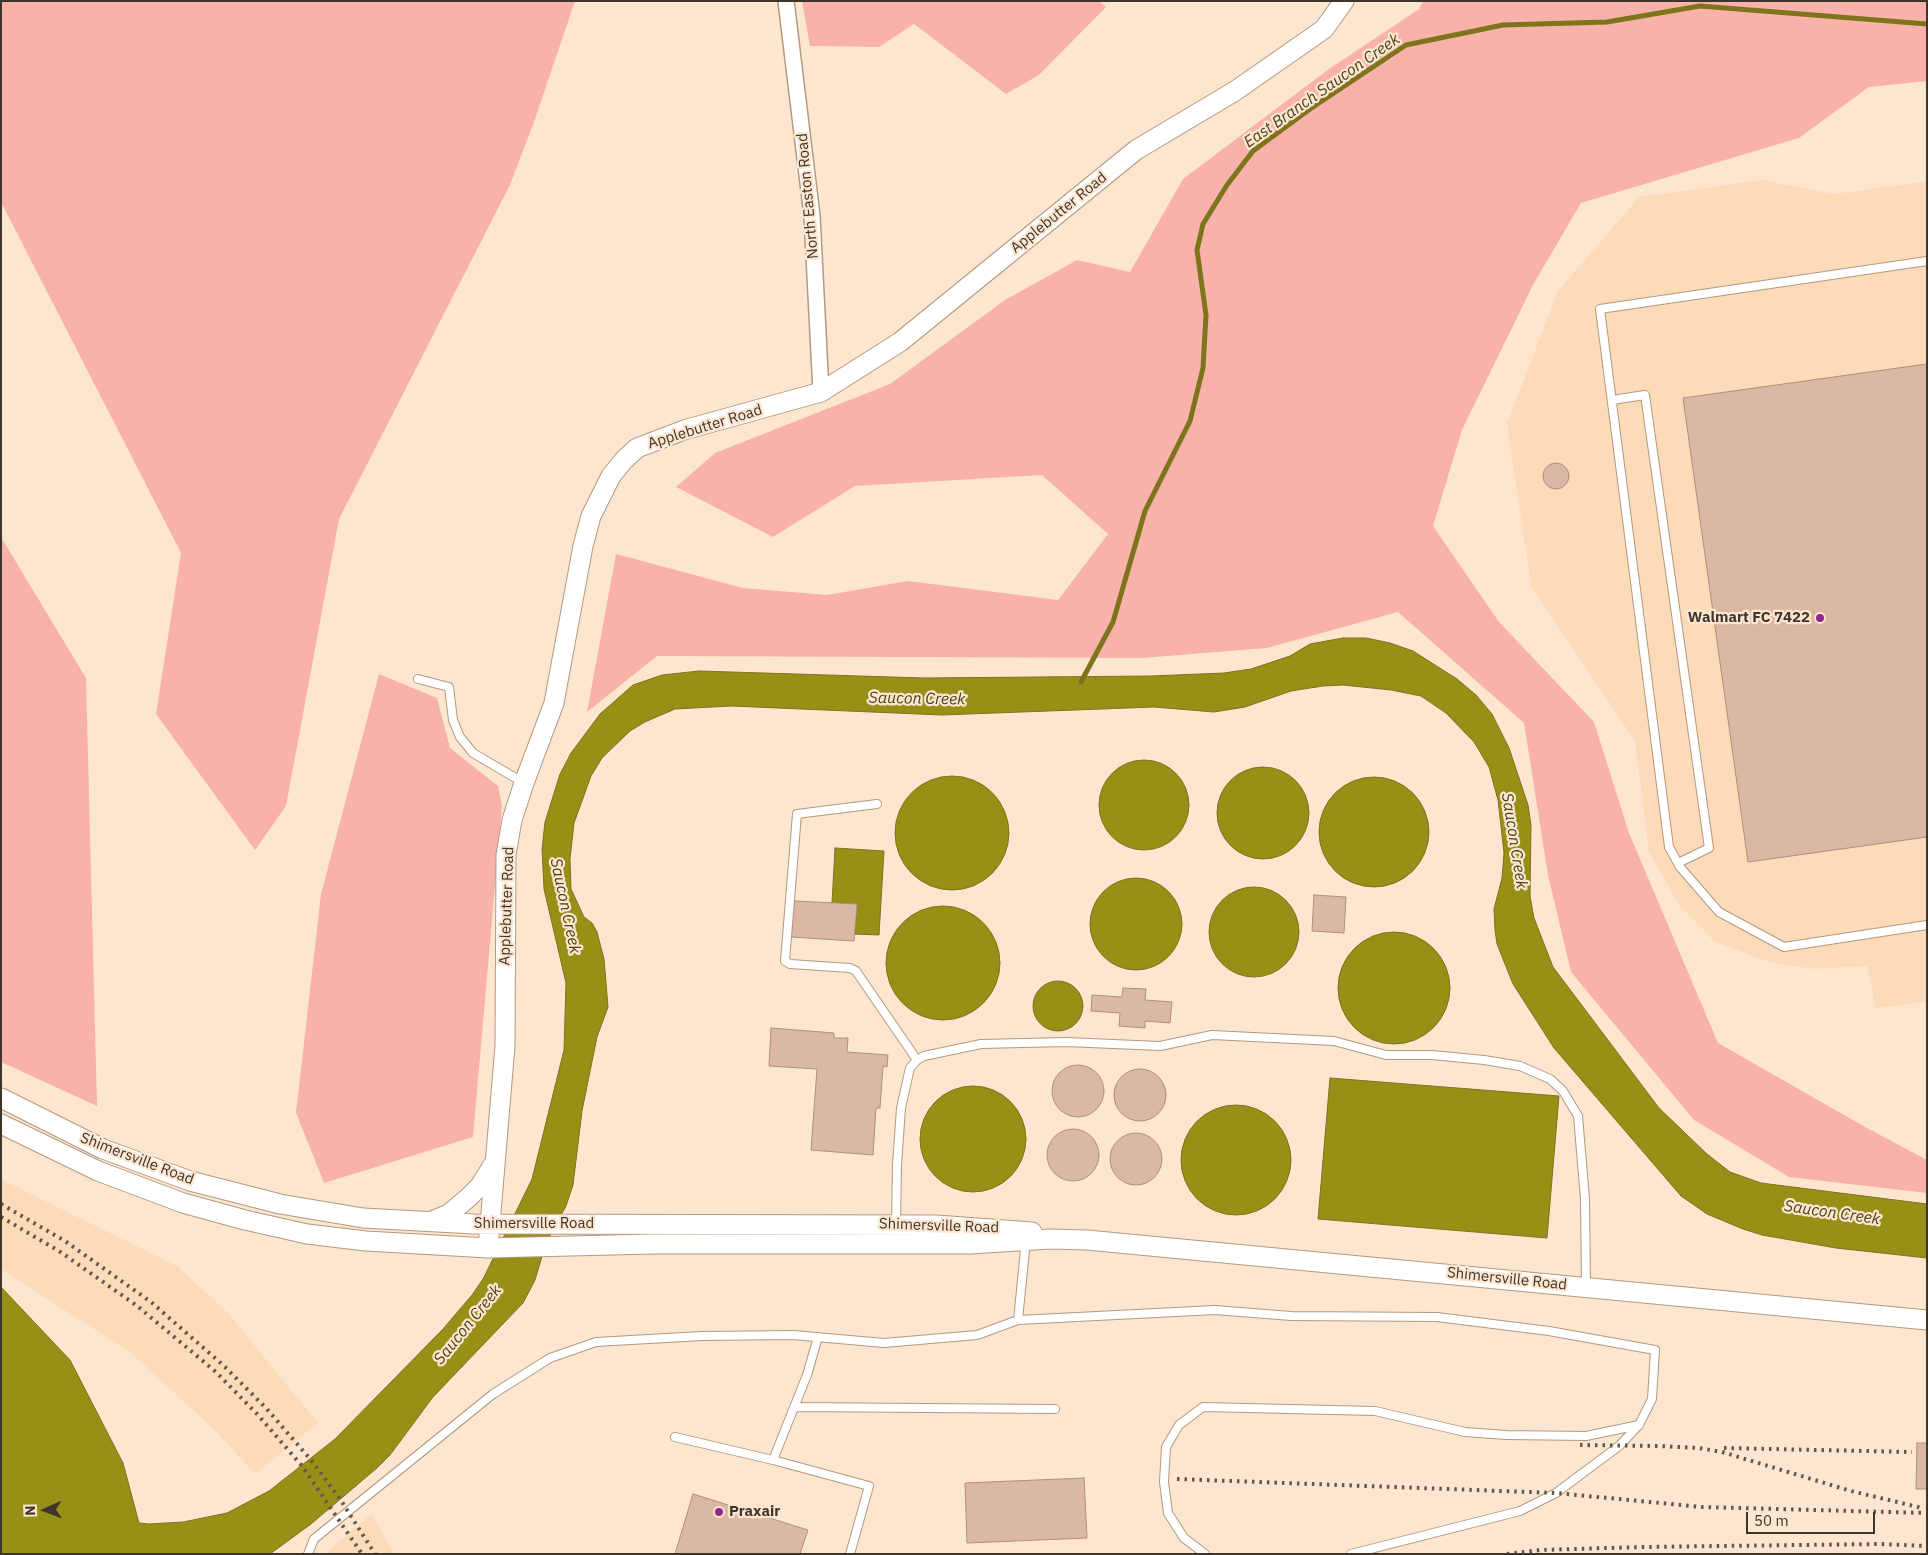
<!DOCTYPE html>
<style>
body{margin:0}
#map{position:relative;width:1928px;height:1555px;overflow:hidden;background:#fde6d0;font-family:"IBM Plex Sans",sans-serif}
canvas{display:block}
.frame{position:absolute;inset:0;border:2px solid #3f3429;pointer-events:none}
.north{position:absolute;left:20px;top:1485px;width:50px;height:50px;-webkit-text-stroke:4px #fde6d0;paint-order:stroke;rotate:268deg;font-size:14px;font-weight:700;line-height:20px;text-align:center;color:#3f3429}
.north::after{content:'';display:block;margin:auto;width:18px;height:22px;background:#3f3429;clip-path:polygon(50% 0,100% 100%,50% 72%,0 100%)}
.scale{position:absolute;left:1746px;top:1512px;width:129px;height:22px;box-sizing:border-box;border:2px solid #3f3429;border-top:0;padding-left:6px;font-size:15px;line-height:18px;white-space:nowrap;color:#3f3429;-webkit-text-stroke:4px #fde6d0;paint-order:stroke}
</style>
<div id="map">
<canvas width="1928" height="1555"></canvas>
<div class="frame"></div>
<div class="north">N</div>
<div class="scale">50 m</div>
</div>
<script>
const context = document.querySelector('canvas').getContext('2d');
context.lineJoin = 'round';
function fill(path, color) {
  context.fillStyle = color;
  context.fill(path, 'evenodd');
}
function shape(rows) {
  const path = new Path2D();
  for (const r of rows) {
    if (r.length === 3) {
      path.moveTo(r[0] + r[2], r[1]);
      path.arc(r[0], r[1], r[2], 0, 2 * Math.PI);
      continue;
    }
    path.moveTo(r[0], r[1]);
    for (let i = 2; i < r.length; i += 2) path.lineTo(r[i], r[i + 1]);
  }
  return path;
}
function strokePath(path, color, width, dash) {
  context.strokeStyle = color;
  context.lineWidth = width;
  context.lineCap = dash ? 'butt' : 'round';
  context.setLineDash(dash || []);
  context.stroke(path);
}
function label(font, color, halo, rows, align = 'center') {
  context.font = font + ' "IBM Plex Sans",sans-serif';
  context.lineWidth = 4.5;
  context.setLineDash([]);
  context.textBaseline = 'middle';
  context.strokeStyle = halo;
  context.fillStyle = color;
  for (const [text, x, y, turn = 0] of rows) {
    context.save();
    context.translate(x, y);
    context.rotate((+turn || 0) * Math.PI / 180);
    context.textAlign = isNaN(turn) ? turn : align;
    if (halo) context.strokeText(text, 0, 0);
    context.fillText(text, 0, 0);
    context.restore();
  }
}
fill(shape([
 [1762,180,1834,194,1927,181,1927,1002,1876,1008,1867,966,1814,969,1769,962,1715,942,1679,905,1649,852,1635,741,1531,586,1507,424,1558,291,1639,197],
 [1,1179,177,1266,228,1313,318,1423,255,1474,215,1430,131,1353,1,1269],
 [371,1514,395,1554,325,1554]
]), '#fddbb9');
fill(shape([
 [1,1,575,1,534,122,510,185,339,519,286,806,255,850,156,714,181,553,1,202],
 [802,1,1099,1,1106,7,1039,75,1006,94,914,24,879,47,810,46],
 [1423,1,1927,1,1927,81,1869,87,1799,138,1581,203,1533,285,1462,430,1433,526,1499,622,1594,722,1629,833,1718,1043,1867,1128,1927,1160,1927,1193,1789,1177,1694,1120,1571,972,1548,875,1524,723,1398,612,1267,648,1142,658,657,656,587,712,616,554,743,588,827,595,908,581,1058,600,1108,534,1042,475,855,486,773,537,676,487,715,453,890,384,1005,300,1077,260,1130,272,1183,179,1329,69,1419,9],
 [1,537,86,678,97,1106,1,1062],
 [379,674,437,698,450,748,498,786,502,805,473,1137,324,1183,296,1113,321,894]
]), '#f9b2a9');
const water = shape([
 [1343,638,1366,638,1390,643,1413,651,1457,679,1476,695,1492,714,1509,748,1528,805,1531,825,1530,896,1534,918,1553,967,1659,1108,1707,1154,1730,1172,1761,1183,1927,1204,1927,1258,1836,1248,1762,1235,1743,1229,1707,1214,1681,1196,1554,1048,1513,984,1497,944,1495,930,1494,909,1502,878,1504,853,1498,800,1489,767,1474,742,1446,713,1421,696,1391,690,1343,685,1323,686,1291,691,1245,707,1214,712,1154,707,942,715,731,706,675,709,645,722,630,731,602,758,591,776,574,823,570,859,571,889,584,917,592,923,597,932,604,959,608,1007,597,1037,582,1111,573,1185,566,1206,546,1243,535,1280,523,1303,433,1397,390,1455,377,1468,311,1524,270,1554,1,1554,1,1287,70,1360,123,1463,139,1523,149,1524,183,1522,227,1513,269,1491,335,1439,443,1329,472,1295,483,1279,532,1179,564,1050,566,983,544,889,542,849,545,822,560,774,571,753,600,714,633,685,662,675,699,671,924,678,1151,676,1224,673,1251,669,1290,656,1310,644,1343,638],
 [1144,805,45],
 [1263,813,46],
 [952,833,57],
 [1374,832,55],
 [835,848,884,851,879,935,855,934,857,904,832,903,835,848],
 [1136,924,46],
 [1254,932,45],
 [943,963,57],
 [1394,988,56],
 [1058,1006,25],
 [1330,1078,1559,1096,1547,1238,1318,1219,1330,1078],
 [973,1139,53],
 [1236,1160,55]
]);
fill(water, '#988f16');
strokePath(water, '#7d741c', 1);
strokePath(shape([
 [1081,682,1113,622,1145,511,1190,421,1203,368,1206,315,1197,250,1203,224,1227,185,1253,151,1310,109,1406,45,1503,25,1607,22,1700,6,1927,24]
]), '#7d741c', 5);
const building = shape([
 [1927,364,1927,837,1748,862,1683,398,1927,364],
 [1556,476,13],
 [1314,895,1346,897,1344,933,1312,931,1314,895],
 [794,901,857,904,854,941,791,937,794,901],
 [1123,988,1146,989,1145,1000,1172,1002,1170,1023,1145,1021,1145,1028,1119,1026,1120,1013,1091,1011,1092,995,1122,997,1123,988],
 [771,1028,834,1033,834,1038,848,1038,847,1052,888,1055,887,1067,883,1066,880,1108,876,1108,873,1155,811,1150,817,1069,769,1066,771,1028],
 [1078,1091,26],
 [1140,1095,26],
 [1073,1155,26],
 [1136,1159,26],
 [1917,1443,1927,1443,1927,1489,1916,1489,1917,1443],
 [1084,1478,1087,1538,967,1543,965,1483,1084,1478],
 [693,1494,808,1530,800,1554,675,1554,693,1494]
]);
fill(building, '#dbb7a6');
strokePath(building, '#b08e7d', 1);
const service = shape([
 [1927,261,1600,309,1669,847,1680,867,1719,912,1784,947,1927,925],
 [1612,400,1645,395,1709,848,1678,863],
 [418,679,449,687,453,720,460,737,473,753,524,783],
 [877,804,797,814,785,961,790,964,850,968,856,971,917,1060],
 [896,1224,897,1165,901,1108,910,1068,917,1060,924,1056,981,1044,1066,1042,1160,1046,1212,1035,1334,1041,1386,1055,1432,1055,1484,1060,1520,1066,1550,1079,1563,1091,1578,1116,1585,1199,1586,1287],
 [1018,1320,1026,1240],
 [794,1407,1055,1409],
 [675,1437,773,1460,807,1375,818,1337],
 [773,1460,869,1486,850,1554],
 [308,1554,314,1539,493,1394,550,1358,596,1342,702,1336,793,1335,884,1343,977,1335,1018,1320,1215,1310,1291,1316,1437,1317,1549,1331,1655,1350,1652,1399,1639,1425,1619,1446,1556,1493,1520,1511,1351,1554],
 [1205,1554,1184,1538,1168,1513,1164,1482,1166,1447,1179,1425,1203,1407,1375,1411,1465,1432,1506,1435,1586,1436,1639,1425]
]);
const minor = shape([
 [786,1,812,216,821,392]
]);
const tertiary = shape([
 [1,1098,103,1149,190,1181,280,1204,363,1218,474,1224,936,1225,1032,1232],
 [1,1124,98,1171,183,1203,245,1220,307,1234,366,1241,488,1248,654,1244,970,1244,1050,1239,1087,1240,1927,1320],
 [432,1221,449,1214,469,1197,480,1186,493,1165],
 [488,1248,505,1046,506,855,512,820,524,783,554,703,583,546,591,516,611,476,624,460,637,448,684,430,821,392,900,342,1136,150,1235,91,1324,29,1344,1]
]);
strokePath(service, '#b3997f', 10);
strokePath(minor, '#b3997f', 18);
strokePath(tertiary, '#b3997f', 21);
strokePath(service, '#fff', 8);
strokePath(minor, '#fff', 15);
strokePath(tertiary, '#fff', 19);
strokePath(shape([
 [1,1204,65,1241,151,1302,223,1365,266,1408,311,1460,340,1499,375,1554],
 [1,1217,59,1251,136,1305,216,1372,258,1415,302,1466,362,1554],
 [1580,1445,1659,1446,1699,1448,1722,1452,1851,1491,1922,1508],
 [1724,1448,1912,1452],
 [1177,1479,1556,1493,1702,1507,1927,1513],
 [1507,1554,1540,1550,1642,1547,1880,1544,1927,1546]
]), '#645749', 4, [2.5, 5]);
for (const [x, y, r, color] of [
 [1820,618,5,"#90288c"],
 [719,1512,5,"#90288c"]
]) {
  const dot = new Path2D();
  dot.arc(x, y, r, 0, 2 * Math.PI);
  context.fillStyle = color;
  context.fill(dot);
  strokePath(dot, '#fde6d0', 2);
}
label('15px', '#3f3429', '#fde6d0', [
 ["North Easton Road",808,196,-95],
 ["Applebutter Road",1059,213,-39],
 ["Applebutter Road",705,427,-17],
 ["Applebutter Road",507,906,-88],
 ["Shimersville Road",137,1159,21],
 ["Shimersville Road",534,1224],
 ["Shimersville Road",939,1226,2],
 ["Shimersville Road",1507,1279,6]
]);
label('bold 15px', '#3f3429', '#fde6d0', [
 ["Walmart FC 7422",1810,618],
 ["Praxair",729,1512,"left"]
], 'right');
label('italic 16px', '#474417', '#fde6d0', [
 ["East Branch Saucon Creek",1322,91,-35],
 ["Saucon Creek",917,699,1],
 ["Saucon Creek",1514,841,81],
 ["Saucon Creek",565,906,78],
 ["Saucon Creek",1832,1213,8],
 ["Saucon Creek",468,1325,-51]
]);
</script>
